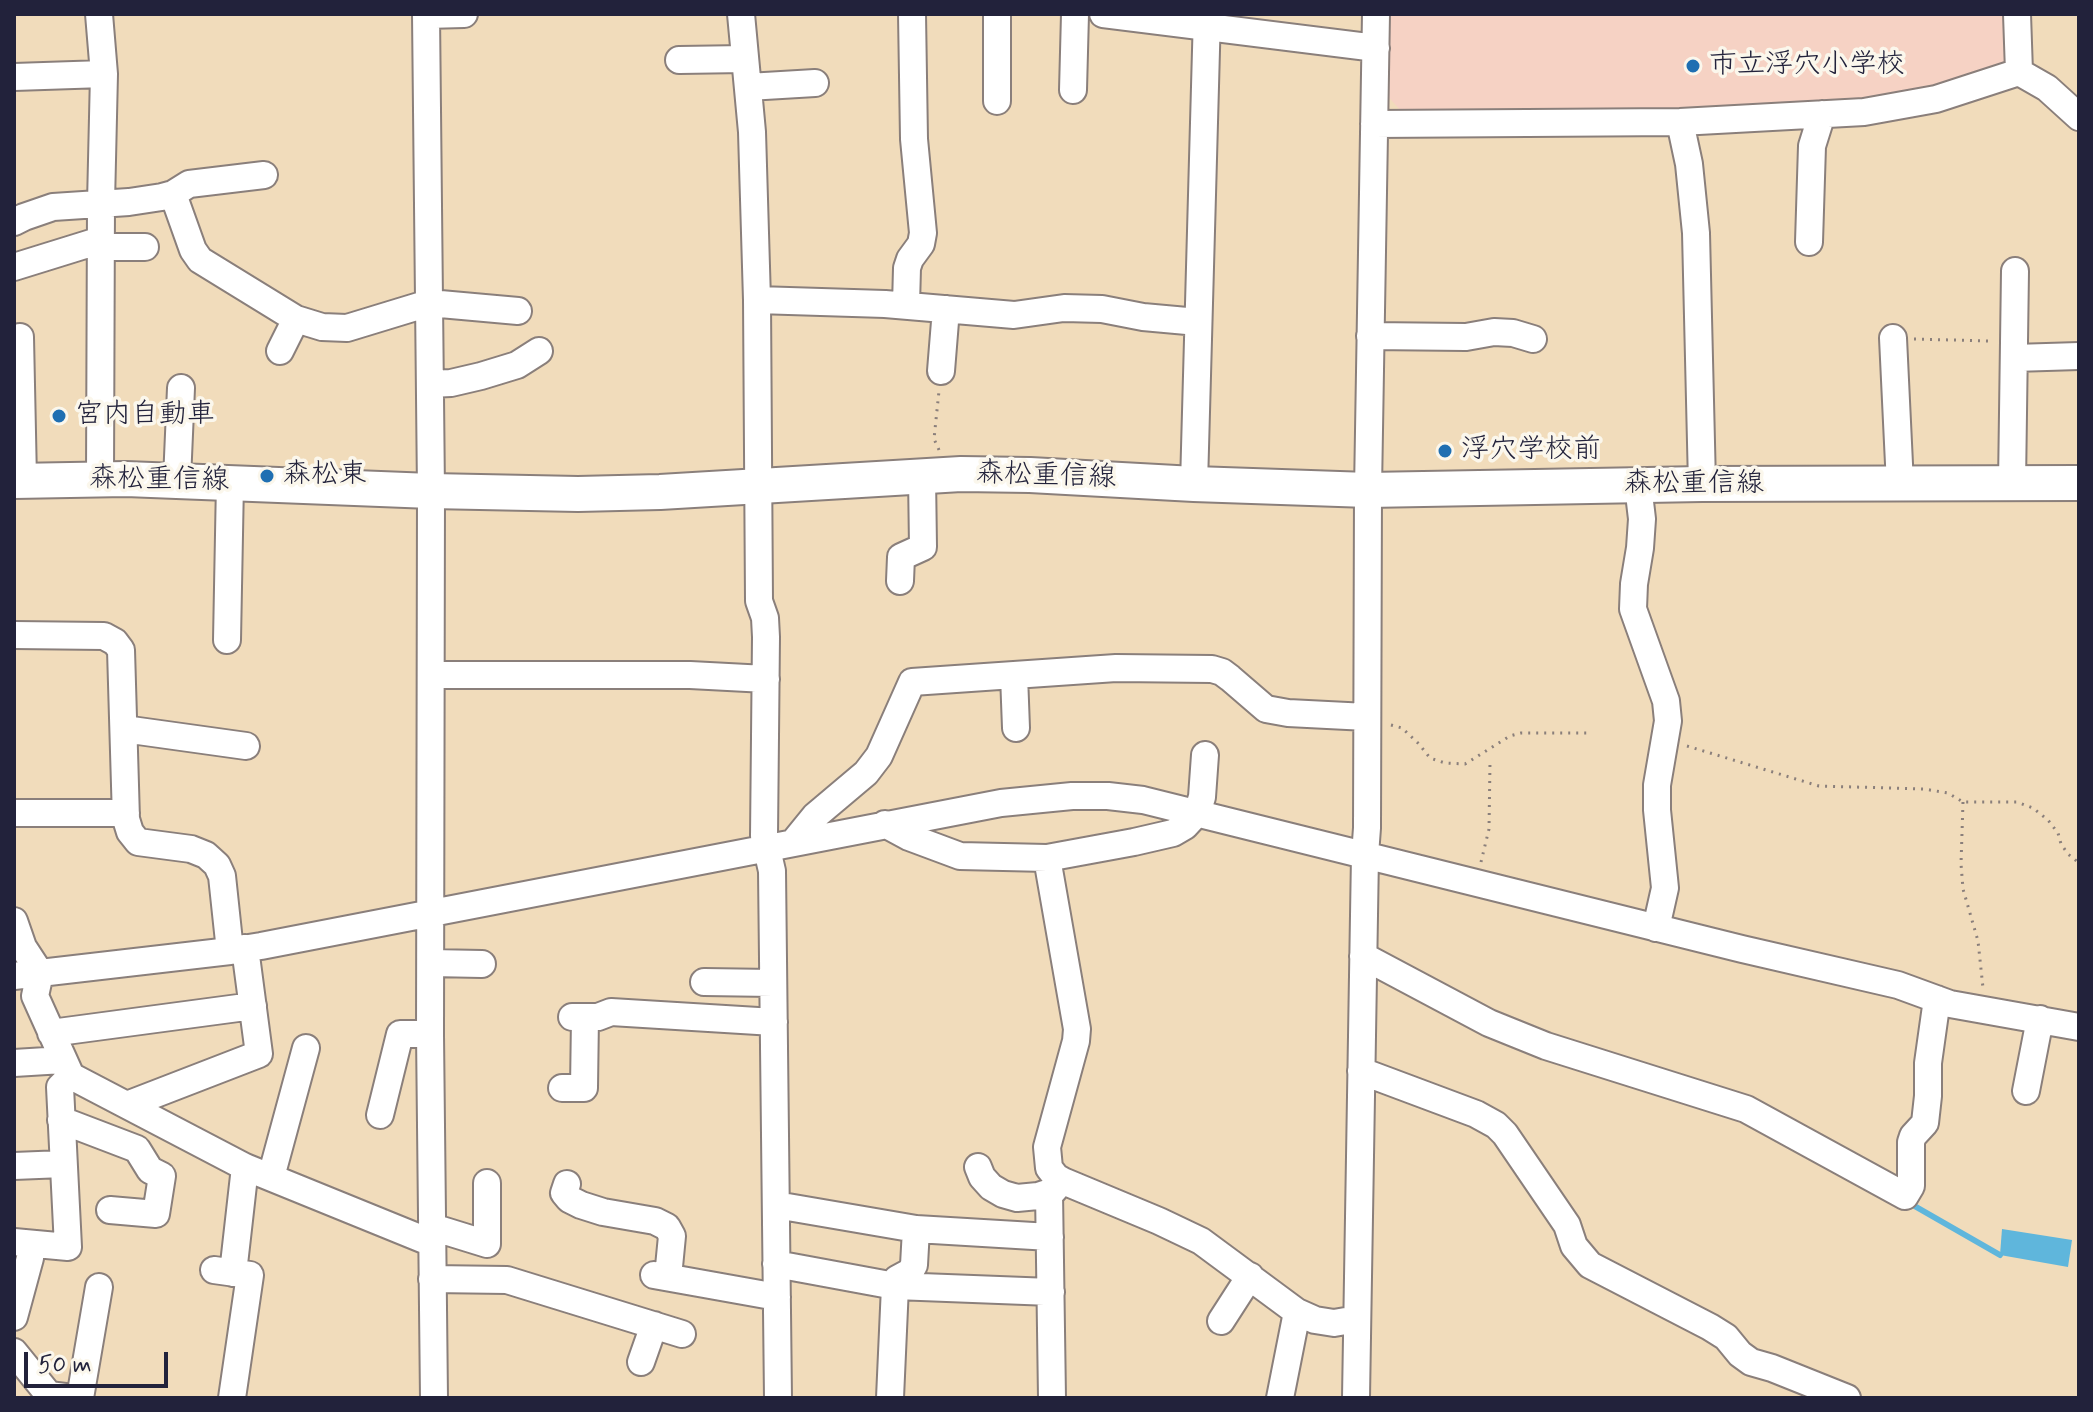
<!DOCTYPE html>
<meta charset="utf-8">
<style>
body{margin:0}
#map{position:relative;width:2093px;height:1412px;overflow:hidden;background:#f1dcbb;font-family:Mynerve,sans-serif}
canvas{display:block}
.frame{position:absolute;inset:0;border:16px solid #22223b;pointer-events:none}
.scale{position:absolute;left:24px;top:1352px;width:144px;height:36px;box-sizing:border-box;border:4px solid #22223b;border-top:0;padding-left:10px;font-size:24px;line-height:28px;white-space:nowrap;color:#22223b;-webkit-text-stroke:6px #fbf7ec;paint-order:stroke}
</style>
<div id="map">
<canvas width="2093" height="1412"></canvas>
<div class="frame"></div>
<div class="scale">50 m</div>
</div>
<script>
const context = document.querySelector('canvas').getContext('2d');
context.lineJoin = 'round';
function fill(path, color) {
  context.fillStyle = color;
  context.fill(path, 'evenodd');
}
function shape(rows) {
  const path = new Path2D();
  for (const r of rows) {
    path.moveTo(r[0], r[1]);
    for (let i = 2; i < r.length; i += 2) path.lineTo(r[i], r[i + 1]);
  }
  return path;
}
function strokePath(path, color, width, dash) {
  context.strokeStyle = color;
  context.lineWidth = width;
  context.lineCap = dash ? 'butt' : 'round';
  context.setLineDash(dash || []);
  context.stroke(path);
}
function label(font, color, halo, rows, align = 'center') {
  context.font = font + ' Mynerve,"Klee One",sans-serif';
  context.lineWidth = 7;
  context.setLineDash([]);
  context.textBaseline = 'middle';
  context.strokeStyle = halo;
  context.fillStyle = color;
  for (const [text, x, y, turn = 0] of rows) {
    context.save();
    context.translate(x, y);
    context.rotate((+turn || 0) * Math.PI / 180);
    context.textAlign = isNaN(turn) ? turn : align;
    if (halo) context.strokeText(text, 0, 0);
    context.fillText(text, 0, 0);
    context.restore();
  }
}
fill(shape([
 [1383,14,2010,14,2011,61,1998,71,1881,99,1747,107,1620,112,1402,112,1382,90]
]), '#f6d2c4');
fill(shape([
 [2002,1229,2072,1240,2068,1267,2000,1255]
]), '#5fb6dc');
strokePath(shape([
 [1911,1204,2000,1255]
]), '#5fb6dc', 6);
const minor = shape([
 [99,14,104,74,101,203,100,479],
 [426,14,431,491,430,1034,434,1398],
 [741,14,752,132,757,300,759,601,765,618,766,637,764,836,772,871,778,1398],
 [1103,14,1376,48],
 [2017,14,2019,72],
 [426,15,464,14],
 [679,60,745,59],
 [14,77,104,74],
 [748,87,815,83],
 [1073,90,1075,14],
 [997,101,997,14],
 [1680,122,1689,164,1696,233,1702,484],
 [1374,124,1680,122,1864,112,1936,99,2019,72,2047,88,2079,117],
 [173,194,193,250,200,260,296,319,322,327,347,328,429,303,518,311],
 [14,222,24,217,53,207,129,202,162,197,173,194,189,184,264,175],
 [1809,242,1812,146,1822,114],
 [101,247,145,247],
 [14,267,101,240],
 [757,300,885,304,1014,315,1064,308,1102,309,1143,317,1198,322],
 [906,305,907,268,910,259,921,244,923,233,914,139,912,14],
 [1370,336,1466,337,1494,332,1513,333,1533,339],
 [20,337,23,480],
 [1893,338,1900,485],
 [280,351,296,319],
 [2014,358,2079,356],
 [941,371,946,309],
 [430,384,451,383,481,376,517,365,539,351],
 [177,480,181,388],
 [1194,484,1207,14],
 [2012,484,2015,271],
 [1638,485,1642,519,1640,548,1634,584,1633,609,1666,701,1668,721,1657,785,1657,810,1665,888,1656,928],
 [900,581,901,557,923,547,922,476],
 [14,635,104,636,115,642,121,650,126,819,130,832,138,842,191,849,206,855,217,865,222,876,230,951],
 [227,640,230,482],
 [431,675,690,675,766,679],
 [1014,675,1016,728],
 [124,729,246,746],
 [14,813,126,813],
 [885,824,909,837,960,856,1047,858,1134,842,1173,833,1185,826,1197,813,1202,797,1205,755],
 [793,843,815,816,866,773,879,756,912,682,1116,668,1212,669,1222,672,1230,678,1266,709,1288,713,1367,717],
 [1047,858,1077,1029,1076,1041,1047,1147,1049,1168,1056,1177,1063,1181,1159,1221,1201,1241,1297,1312,1315,1320,1334,1323,1357,1319],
 [14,921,23,947,40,973,35,996,71,1076,245,1167,432,1243],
 [1363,956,1489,1023,1546,1046,1746,1109,1905,1196,1911,1186,1911,1142,1913,1136,1925,1123,1928,1096,1928,1063,1937,999],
 [431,963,482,964],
 [14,976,230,951,261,946,1001,803,1072,796,1108,796,1143,800,1742,949,1898,985,1950,1004,2079,1027],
 [704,982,773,983],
 [572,1017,598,1017,611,1012,774,1022],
 [51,1033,253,1006],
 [14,1063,63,1060],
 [1361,1071,1476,1114,1496,1125,1505,1134,1567,1225,1574,1246,1590,1265,1710,1327,1726,1337,1740,1354,1751,1362,1772,1368,1847,1398],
 [562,1088,584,1088,585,1017],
 [2026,1091,2040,1019],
 [127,1105,259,1054,245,948],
 [380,1115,400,1034,430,1034],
 [61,1120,137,1149,150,1170,162,1176,156,1214,110,1210],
 [14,1166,63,1164],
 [978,1167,982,1177,991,1187,1003,1194,1017,1198,1038,1196,1053,1191,1060,1183],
 [271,1177,306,1048],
 [567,1184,564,1193,569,1199,581,1205,603,1212,655,1221,667,1227,672,1236,668,1277],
 [1049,1192,1052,1398],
 [776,1205,916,1229,1050,1237],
 [432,1227,487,1244,487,1183],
 [14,1242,68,1247,60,1087,71,1076],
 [776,1264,895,1286,890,1398],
 [214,1270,250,1275,232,1398],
 [233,1273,245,1167],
 [654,1275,777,1297],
 [432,1279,507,1280,682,1334],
 [895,1286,1051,1292],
 [895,1286,897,1279,910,1272,914,1265,916,1229],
 [14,1317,30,1258],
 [1221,1321,1250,1276],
 [14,1352,49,1395,73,1398],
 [641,1362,654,1325],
 [80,1398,99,1287],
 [1280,1398,1297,1312],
 [1356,1398,1365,855,1367,828,1368,490,1376,14]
]);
const major = shape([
 [14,481,126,479,431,491,578,494,660,492,961,474,1030,475,1194,484,1368,490,1702,484,2079,483]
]);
strokePath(minor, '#8a7f7b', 30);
strokePath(major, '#8a7f7b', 38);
strokePath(shape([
 [1914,339,1990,341],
 [939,450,934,439,939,391],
 [1391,725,1402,728,1419,744,1430,758,1445,763,1465,764,1510,736,1521,733,1590,733],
 [1687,746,1819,786,1924,789,1948,793,1963,802,2017,802,2033,808,2048,820,2058,833,2061,844,2068,854,2079,863],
 [1963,802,1961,864,1963,889,1978,941,1983,988],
 [1481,862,1489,829,1490,762]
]), '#8a7f7b', 3, [2, 6]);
strokePath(minor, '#fff', 26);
strokePath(major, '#fff', 34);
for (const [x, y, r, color] of [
 [1693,66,8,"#1f6fb2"],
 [59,416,8,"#1f6fb2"],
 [1445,451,8,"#1f6fb2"],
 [267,476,8,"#1f6fb2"]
]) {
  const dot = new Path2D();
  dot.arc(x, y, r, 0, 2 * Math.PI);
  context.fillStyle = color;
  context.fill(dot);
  strokePath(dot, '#fbf7ec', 3);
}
label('28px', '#22223b', '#fbf7ec', [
 ["市立浮穴小学校",1709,66],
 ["宮内自動車",75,416],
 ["浮穴学校前",1461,451],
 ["森松東",283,476]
], 'left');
label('28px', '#22223b', '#fbf7ec', [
 ["森松重信線",1046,477,2],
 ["森松重信線",159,481,1],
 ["森松重信線",1694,485]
]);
</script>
